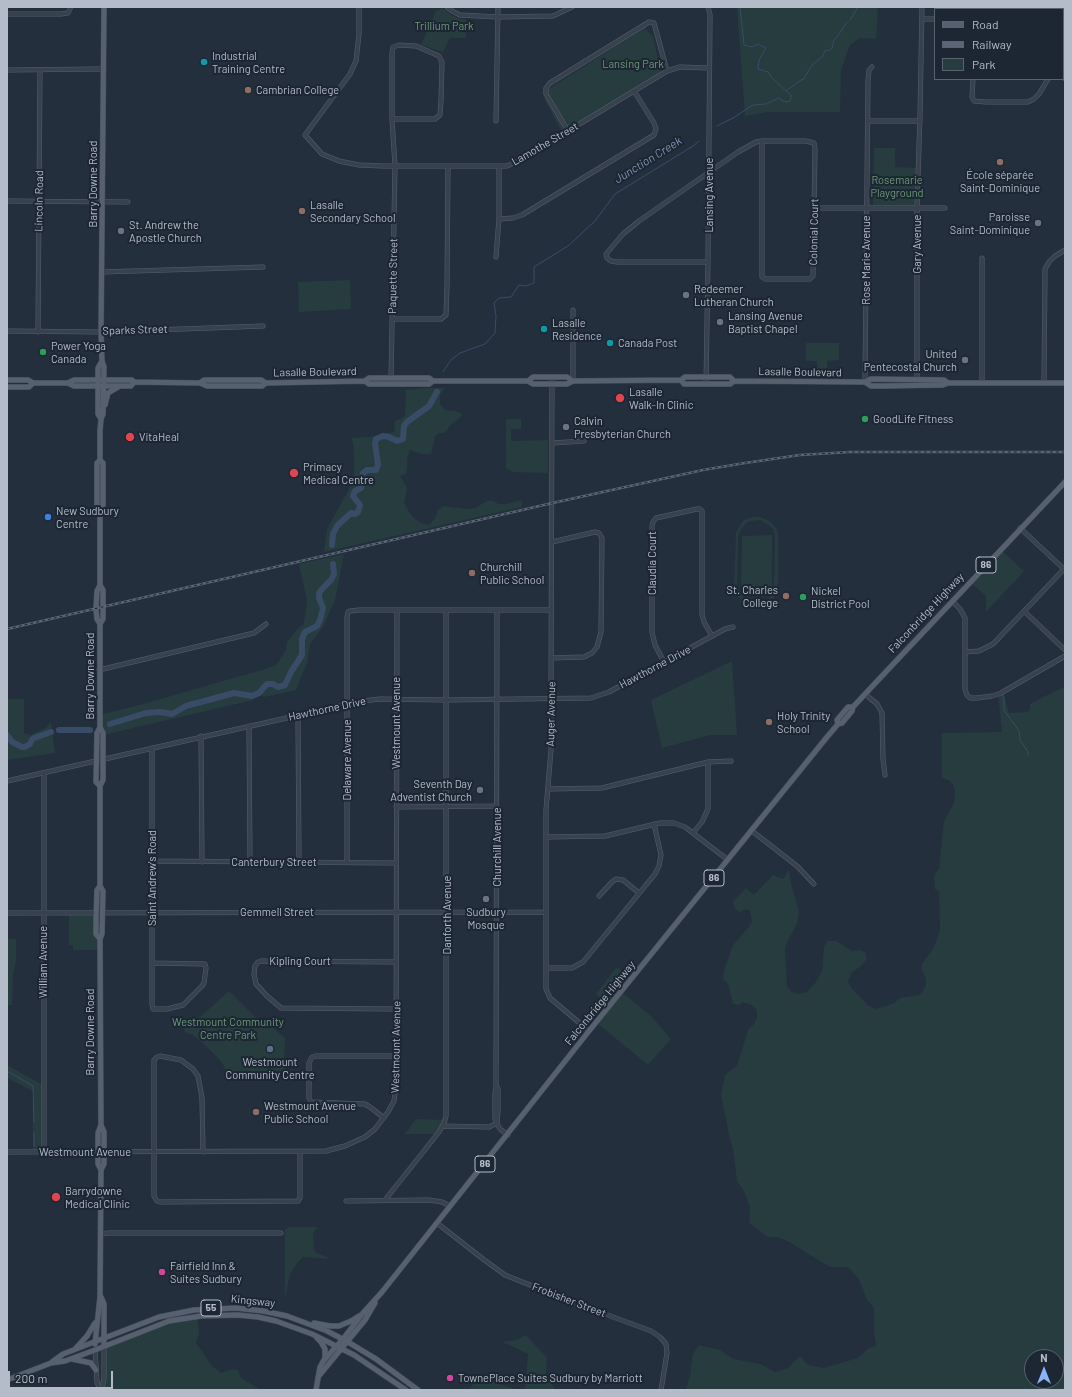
<!DOCTYPE html>
<meta charset="utf-8">
<style>
body{margin:0}
#map{position:relative;width:1072px;height:1397px;overflow:hidden;background:#242f3e;font-family:Barlow,sans-serif}
canvas{display:block}
.frame{position:absolute;inset:0;border:8px solid #b4bcc9;pointer-events:none}
.legend{position:absolute;left:934px;top:8px;width:130px;height:72px;box-sizing:border-box;background:#1d2633;border:1px solid #59626f;margin:0;padding:5px 7px;list-style:none;font-size:12px;color:#b4bcc9}
.legend li{display:flex;align-items:center;gap:8px;height:20px}
.legend b{width:20px;border:1px solid #59626f}
.north{position:absolute;left:1024px;top:1349px;width:40px;height:40px;box-sizing:border-box;background:#1d2633;border:1px solid #59626f;border-radius:50%;rotate:0deg;font-size:11px;font-weight:700;line-height:16px;text-align:center;color:#b4bcc9}
.north::after{content:'';display:block;margin:auto;width:14px;height:18px;background:#8ab4f8;clip-path:polygon(50% 0,100% 100%,50% 72%,0 100%)}
.scale{position:absolute;left:8px;top:1371px;width:105px;height:18px;box-sizing:border-box;border:2px solid #b4bcc9;border-top:0;padding-left:5px;font-size:12px;line-height:14px;white-space:nowrap;color:#b4bcc9;-webkit-text-stroke:3px #1d2633;paint-order:stroke}
</style>
<div id="map">
<canvas width="1072" height="1397"></canvas>
<div class="frame"></div>
<ul class="legend">
<li><b style="height:5px;background:#56606e"></b>Road</li>
<li><b style="height:5px;background:#5a6575"></b>Railway</li>
<li><b style="height:11px;background:#263c3f"></b>Park</li>
</ul>
<div class="north">N</div>
<div class="scale">200 m</div>
</div>
<script>
const context = document.querySelector('canvas').getContext('2d');
context.lineJoin = 'round';
function fill(path, color) {
  context.fillStyle = color;
  context.fill(path, 'evenodd');
}
function shape(rows) {
  const path = new Path2D();
  for (const r of rows) {
    path.moveTo(r[0], r[1]);
    for (let i = 2; i < r.length; i += 2) path.lineTo(r[i], r[i + 1]);
  }
  return path;
}
function strokePath(path, color, width, dash) {
  context.strokeStyle = color;
  context.lineWidth = width;
  context.lineCap = dash ? 'butt' : 'round';
  context.setLineDash(dash || []);
  context.stroke(path);
}
function label(font, color, halo, rows, align = 'center') {
  context.font = font + ' Barlow,sans-serif';
  context.lineWidth = 4;
  context.setLineDash([]);
  context.textBaseline = 'middle';
  context.strokeStyle = halo;
  context.fillStyle = color;
  for (const [text, x, y, turn = 0] of rows) {
    context.save();
    context.translate(x, y);
    context.rotate((+turn || 0) * Math.PI / 180);
    context.textAlign = isNaN(turn) ? turn : align;
    if (halo) context.strokeText(text, 0, 0);
    context.fillText(text, 0, 0);
    context.restore();
  }
}
fill(shape([
 [737,7,878,7,876,39,860,38,850,45,841,70,840,112,767,112,745,116],
 [1045,7,1065,7,1065,47,1063,45,1063,9,1044,9],
 [443,8,451,15,457,18,466,20,466,38,450,38,443,52,421,45,436,11],
 [644,28,653,36,661,74,563,134,546,102,544,92],
 [874,148,895,148,895,167,917,168,916,205,914,206,873,206],
 [350,280,351,309,299,312,298,282],
 [806,343,839,343,839,360,827,361,827,376,818,376,817,361,806,361],
 [426,388,445,388,440,395,440,403,445,410,455,411,462,414,460,418,451,424,447,430,444,433,438,433,435,437,431,454,422,454,410,450,407,458,407,466,406,474,400,476,407,488,404,503,409,512,414,518,421,523,429,525,435,518,438,510,443,506,467,509,475,508,487,501,493,501,499,504,507,504,522,500,522,507,324,552,327,529,354,480,354,451,352,438,369,437,394,432,395,421,402,418,405,415,406,390],
 [506,419,521,419,521,429,511,429,511,441,548,440,548,473,513,472,506,468],
 [754,517,761,517,771,522,776,528,778,535,778,581,776,593,774,598,767,605,757,607,752,607,743,602,737,595,734,587,736,532,744,520],
 [760,520,769,525,773,529,775,536,774,586,773,592,768,600,762,603,753,603,743,597,737,586,738,537,741,529,746,523,750,521],
 [772,535,772,589,741,589,742,536],
 [1000,549,1024,571,986,612,986,596,970,582],
 [344,554,335,600,323,627,310,644,307,663,296,690,264,697,262,695,254,698,253,700,103,735,99,715,140,705,233,678,263,670,276,665,286,650,287,642,298,628,303,625,305,616,307,600,299,564],
 [732,661,737,735,710,735,662,748,651,700],
 [1065,687,1065,1390,686,1390,690,1376,693,1354,699,1345,720,1350,733,1359,760,1364,775,1372,788,1368,800,1356,808,1365,824,1368,858,1358,869,1348,876,1346,874,1332,874,1308,867,1300,859,1279,848,1267,830,1267,789,1242,778,1237,768,1237,749,1223,750,1217,750,1207,743,1189,737,1181,733,1148,730,1140,721,1094,725,1075,737,1066,748,1030,754,1024,757,1017,757,1010,752,1005,743,1002,739,1005,733,1004,728,984,723,979,724,970,733,945,749,927,752,922,750,911,745,909,740,912,735,909,733,902,746,888,754,895,773,875,783,879,789,870,791,884,799,912,797,924,790,936,785,948,787,986,792,992,798,994,807,992,816,982,822,971,824,947,828,941,836,941,852,951,860,950,865,952,867,959,860,967,852,972,848,981,851,988,869,1006,876,1009,892,1004,901,998,919,995,922,993,926,985,926,979,922,970,921,965,933,949,937,940,940,930,939,892,935,889,934,879,935,874,939,869,944,821,954,803,955,791,953,784,950,781,942,778,942,733,1002,732,998,694,1003,692,1009,713,1027,712,1030,710,1030,704,1043,697],
 [1032,1357,1056,1357,1056,1381,1032,1381],
 [7,699,24,699,24,733,30,735,46,728,51,722,55,753,7,760],
 [69,913,96,913,96,934,99,939,99,950,73,950,73,945,69,945],
 [7,939,16,939,16,960,13,976,12,1005,7,1005],
 [617,967,632,980,622,992,651,1016,671,1039,648,1065,597,1023,611,1006,596,994],
 [229,991,264,1026,267,1023,285,1038,284,1072,227,1072,221,1061,202,1042,193,1035,184,1032,185,1024,201,1016],
 [7,1065,43,1085,43,1152,33,1152,33,1091,7,1078],
 [416,1119,445,1120,436,1134,405,1134],
 [289,1227,317,1227,313,1233,314,1250,317,1253,331,1259,303,1257,298,1262,290,1274,285,1298,285,1230],
 [197,1316,199,1334,196,1342,211,1365,221,1373,232,1369,238,1370,241,1378,261,1390,102,1390,104,1346,150,1328],
 [526,1335,547,1358,546,1373,555,1390,525,1390,528,1354,503,1342,516,1340],
 [478,1377,494,1382,518,1390,469,1390]
]), '#263c3f');
strokePath(shape([
 [850,20,858,7],
 [786,91,801,80,804,79,806,75,813,64,822,57,825,51,830,50,832,48,834,40,837,37,847,22],
 [717,126,733,118,753,105,766,104,779,98,783,101,787,102,790,101,791,98,791,95,773,79,768,72,758,69,759,60,766,48,758,44,752,47,744,45,740,7],
 [443,372,451,360,460,353,485,344,495,333,496,316,494,303,499,298,511,297,519,285,526,286,534,283,534,267,568,246,595,221,615,194,693,146,699,141],
 [1002,695,1004,698,1004,710,1019,731,1020,740,1028,752,1028,755],
 [7,1071,33,1086,34,1122],
 [34,1133,34,1146]
]), '#394c67', 1);
strokePath(shape([
 [332,545,333,534,337,526,351,513,355,514,358,512,360,505,353,496,354,493,355,491,361,488,362,485,363,473,367,470,376,470,378,465,375,443,376,439,383,436,389,437,397,441,403,439,404,426,407,422,429,406,437,392],
 [110,724,146,713,160,712,172,714,186,706,234,693,252,696,259,693,267,684,273,684,278,687,285,685,291,672,302,655,302,639,305,632,317,626,320,620,323,608,319,598,319,593,322,589,331,580,334,574,333,564],
 [59,730,90,730],
 [7,735,12,742,22,747,25,747,30,744,32,740,34,738,51,732]
]), '#394c67', 6);
const minor = shape([
 [359,7,359,34,356,61,350,74,305,135,322,154,339,161,359,165,382,166,507,166,520,160,667,71,680,67,709,68],
 [447,7,452,11,460,15,498,17,553,16,572,7],
 [997,9,998,7],
 [7,14,61,14,68,13,71,7],
 [922,19,935,19],
 [7,70,103,69],
 [1063,77,1065,79],
 [973,79,972,97,974,101,986,102,1028,102,1034,99,1039,94,1048,79],
 [496,121,498,7],
 [868,121,920,121],
 [568,131,546,94,546,88,550,83,649,22,654,23,667,71],
 [7,201,128,202],
 [814,208,945,208],
 [499,219,513,218,522,215,654,135,656,129,654,123,634,91],
 [496,257,499,219,499,167],
 [708,262,617,262,611,261,607,258,606,254,623,234,639,221,738,152,756,142,762,141,806,141,814,143,815,148,813,276,810,279,765,279,762,277,762,141],
 [102,272,263,267],
 [393,319,441,319,446,315,447,286,448,166],
 [7,331,101,332,263,326],
 [38,332,40,70],
 [552,377,551,699,551,750,546,810,546,989,550,998,589,1031],
 [391,379,395,166,392,119,392,53,393,47,399,45,416,46,439,56,442,62,441,101,440,115,435,119,392,119],
 [573,381,573,310],
 [865,382,868,80,869,70,872,67],
 [917,383,917,208,920,115,922,7],
 [982,383,982,258],
 [1044,383,1045,269,1049,262,1055,256,1065,250],
 [706,384,708,262,710,15,708,7],
 [552,443,584,441],
 [1020,528,1065,570],
 [952,601,960,609,965,618,965,689,967,695,970,698,977,698,992,696,1001,693,1065,656],
 [1024,611,1065,650],
 [965,652,979,651,993,644,1065,568],
 [551,658,584,657,592,653,597,647,601,632,602,538,599,533,595,532,552,542],
 [664,662,655,645,652,632,652,526,653,522,656,518,697,509,700,509,702,511,702,614,704,622,712,636],
 [99,670,254,633,266,624],
 [865,694,877,704,882,713,883,759,885,775],
 [298,715,299,862],
 [249,726,250,862],
 [201,736,202,862],
 [152,748,152,1004,153,1009,167,1009,183,1005,202,986,204,983,206,968,205,964,152,963],
 [7,781,362,701,380,699,446,700,591,698,609,692,725,629,733,627],
 [548,789,602,788,708,762,731,761],
 [396,807,497,806],
 [752,831,797,866,814,884],
 [693,833,702,822,708,809,708,762],
 [546,837,605,836,660,823,674,823,685,827,728,860],
 [152,861,396,863],
 [347,862,347,617,348,612,350,611,359,610,551,610],
 [599,896,612,882,616,879,623,880,639,893],
 [7,913,546,912],
 [396,962,261,961,258,962,255,966,254,974,256,984,267,996,281,1008,396,1009],
 [546,968,572,968,583,962,655,874,659,866,661,855,654,824],
 [496,1086,495,1094,495,1119,500,1129,508,1135],
 [384,1118,370,1107,365,1104,311,1102,309,1098,309,1063,312,1057,315,1056,397,1056],
 [497,1123,498,1111,498,1089,496,1085,497,610],
 [442,1126,489,1127,497,1123],
 [7,1152,326,1151,345,1146,365,1137,375,1129,388,1112,394,1101,396,1086,397,610],
 [44,1152,44,773],
 [203,1152,202,1098,198,1076,193,1069,181,1060,160,1056,157,1057,154,1060,154,1196,157,1201,160,1202,298,1201,300,1198,300,1151],
 [385,1200,439,1132,444,1123,446,1116,446,610],
 [346,1201,429,1200,442,1202,450,1206],
 [437,1223,483,1259,505,1275,570,1301,651,1331,660,1337,666,1344,667,1353,661,1390],
 [101,1234,108,1233,281,1233],
 [95,1350,97,1382,100,1390],
 [102,1390,104,1377,104,1346]
]);
const major = shape([
 [7,380,28,380,33,383,68,383,74,380,132,380,134,382,200,383,207,386,262,386,266,383],
 [681,380,684,384,730,384,734,381,865,382,871,379,944,380,948,383],
 [365,381,369,378,429,378,433,381,528,381,533,384,567,384,573,381,681,380,685,377,730,377,734,381],
 [528,381,533,377,567,377,573,381],
 [865,382,871,386,883,386,943,385,948,383,1065,383],
 [68,383,74,386,131,386,134,382],
 [200,383,204,380,261,380,266,383,365,381,369,384,429,384,433,381],
 [7,387,29,387,33,383],
 [105,405,108,393,118,387],
 [101,419,98,414,98,368,102,361],
 [100,510,97,506,97,463,100,460,100,431,101,419,103,414,104,367,102,361,101,332,104,7],
 [100,585,103,590,103,619,100,624,100,727,97,733,96,782,100,786],
 [100,624,97,619,96,609,97,591,100,585,100,510,103,505,103,463,100,460],
 [838,724,837,720,848,707,853,707],
 [100,727,103,733,103,780,100,786,100,886,103,891,102,934,100,939,101,1125,98,1133,98,1164,101,1170],
 [100,886,97,890,96,918,96,934,100,939],
 [101,1297,104,1304,104,1346],
 [314,1323,330,1326,339,1326,351,1321,359,1316],
 [317,1338,321,1342,325,1349,325,1359],
 [95,1344,100,1297,101,1170,104,1164,104,1132,101,1125],
 [76,1348,87,1336,95,1323],
 [72,1359,91,1363,96,1370],
 [52,1362,63,1354,159,1317,194,1310,236,1308,263,1311,287,1316,327,1331,348,1342,376,1359,418,1390],
 [318,1377,365,1320,375,1303],
 [7,1380,51,1363,65,1361,95,1350,169,1321,201,1316,238,1315,258,1317,276,1321,312,1334,354,1355,406,1390],
 [316,1390,320,1367,324,1360,343,1339,363,1313,382,1292,589,1031,827,737,838,724,842,723,852,711,853,707,881,677,1065,482]
]);
strokePath(minor, '#565f6c', 5);
strokePath(major, '#414a57', 6);
strokePath(minor, '#38414e', 4);
strokePath(major, '#56606e', 5);
const rail = shape([
 [7,629,548,504,703,470,745,463,800,455,850,452,1065,452]
]);
strokePath(rail, '#5a6575', 2.5);
strokePath(rail, '#1d2633', 1, [3]);
for (const [x, y, r, color] of [
 [204,62,4,"#0f9aa8"],
 [248,90,4,"#8d6e63"],
 [1000,162,4,"#8d6e63"],
 [302,211,4,"#8d6e63"],
 [1038,223,4,"#6b7280"],
 [121,231,4,"#6b7280"],
 [686,295,4,"#6b7280"],
 [720,322,4,"#6b7280"],
 [544,329,4,"#0f9aa8"],
 [610,343,4,"#0f9aa8"],
 [43,352,4,"#2e9e5b"],
 [965,360,4,"#6b7280"],
 [620,398,5,"#e0444e"],
 [865,419,4,"#2e9e5b"],
 [566,427,4,"#6b7280"],
 [130,437,5,"#e0444e"],
 [294,473,5,"#e0444e"],
 [48,517,4,"#3f7fe0"],
 [472,573,4,"#8d6e63"],
 [786,596,4,"#8d6e63"],
 [803,597,4,"#2e9e5b"],
 [769,722,4,"#8d6e63"],
 [480,790,4,"#6b7280"],
 [486,899,4,"#6b7280"],
 [270,1049,4,"#5c6f8a"],
 [256,1112,4,"#8d6e63"],
 [56,1197,5,"#e0444e"],
 [162,1272,4,"#d1479c"],
 [450,1378,4,"#d1479c"]
]) {
  const dot = new Path2D();
  dot.arc(x, y, r, 0, 2 * Math.PI);
  context.fillStyle = color;
  context.fill(dot);
  strokePath(dot, '#1d2633', 1.5);
}
for (const [x, y, w] of [
 [986,565,20],
 [714,878,20],
 [485,1164,20],
 [211,1308,20]
]) {
  const box = new Path2D();
  box.roundRect(x - w / 2, y - 8, w, 16, 3);
  context.fillStyle = '#1d2633';
  context.fill(box);
  strokePath(box, '#b4bcc9', 1);
}
label('bold 10px', '#b4bcc9', null, [
 ["86",986,565],
 ["86",714,878],
 ["86",485,1164],
 ["55",211,1308]
]);
label('11px', '#6b9a76', '#1d2633', [
 ["Trillium Park",444,26],
 ["Lansing Park",633,64],
 ["Rosemarie",897,180],
 ["Playground",897,193],
 ["Westmount Community",228,1022],
 ["Centre Park",228,1035]
]);
label('11px', '#b4bcc9', '#1d2633', [
 ["Industrial",212,56],
 ["Training Centre",212,69],
 ["Cambrian College",256,90],
 ["École séparée",1000,175,"center"],
 ["Saint-Dominique",1000,188,"center"],
 ["Lasalle",310,205],
 ["Secondary School",310,218],
 ["Paroisse",1030,217,"right"],
 ["Saint-Dominique",1030,230,"right"],
 ["St. Andrew the",129,225],
 ["Apostle Church",129,238],
 ["Redeemer",694,289],
 ["Lutheran Church",694,302],
 ["Lansing Avenue",728,316],
 ["Baptist Chapel",728,329],
 ["Lasalle",552,323],
 ["Residence",552,336],
 ["Canada Post",618,343],
 ["Power Yoga",51,346],
 ["Canada",51,359],
 ["United",957,354,"right"],
 ["Pentecostal Church",957,367,"right"],
 ["Lasalle",629,392],
 ["Walk-In Clinic",629,405],
 ["GoodLife Fitness",873,419],
 ["Calvin",574,421],
 ["Presbyterian Church",574,434],
 ["VitaHeal",139,437],
 ["Primacy",303,467],
 ["Medical Centre",303,480],
 ["New Sudbury",56,511],
 ["Centre",56,524],
 ["Churchill",480,567],
 ["Public School",480,580],
 ["St. Charles",778,590,"right"],
 ["College",778,603,"right"],
 ["Nickel",811,591],
 ["District Pool",811,604],
 ["Holy Trinity",777,716],
 ["School",777,729],
 ["Seventh Day",472,784,"right"],
 ["Adventist Church",472,797,"right"],
 ["Sudbury",486,912,"center"],
 ["Mosque",486,925,"center"],
 ["Westmount",270,1062,"center"],
 ["Community Centre",270,1075,"center"],
 ["Westmount Avenue",264,1106],
 ["Public School",264,1119],
 ["Barrydowne",65,1191],
 ["Medical Clinic",65,1204],
 ["Fairfield Inn &",170,1266],
 ["Suites Sudbury",170,1279],
 ["TownePlace Suites Sudbury by Marriott",458,1378]
], 'left');
label('11px', '#b4bcc9', '#1d2633', [
 ["Lamothe Street",545,144,-30],
 ["Barry Downe Road",93,184,-90],
 ["Lansing Avenue",709,195,-90],
 ["Lincoln Road",39,201,-89],
 ["Colonial Court",814,232,-89],
 ["Gary Avenue",917,244,-90],
 ["Rose Marie Avenue",866,260,-90],
 ["Paquette Street",393,276,-89],
 ["Sparks Street",135,330,-2],
 ["Lasalle Boulevard",315,372,-1],
 ["Lasalle Boulevard",800,372,1],
 ["Claudia Court",652,563,-90],
 ["Falconbridge Highway",926,613,-47],
 ["Hawthorne Drive",655,667,-28],
 ["Barry Downe Road",90,676,-90],
 ["Hawthorne Drive",327,709,-12],
 ["Auger Avenue",551,714,-89],
 ["Westmount Avenue",396,723,-90],
 ["Delaware Avenue",347,760,-90],
 ["Churchill Avenue",497,847,-90],
 ["Canterbury Street",274,862],
 ["Saint Andrew's Road",152,878,-90],
 ["Gemmell Street",277,912],
 ["Danforth Avenue",447,915,-90],
 ["Kipling Court",300,961],
 ["William Avenue",43,962,-90],
 ["Falconbridge Highway",600,1003,-51],
 ["Barry Downe Road",90,1032,-90],
 ["Westmount Avenue",396,1047,-89],
 ["Westmount Avenue",85,1152],
 ["Frobisher Street",569,1300,21],
 ["Kingsway",253,1301,6]
]);
label('italic 12px', '#7c92b1', '#1d2633', [
 ["Junction Creek",648,160,-32]
]);
</script>
